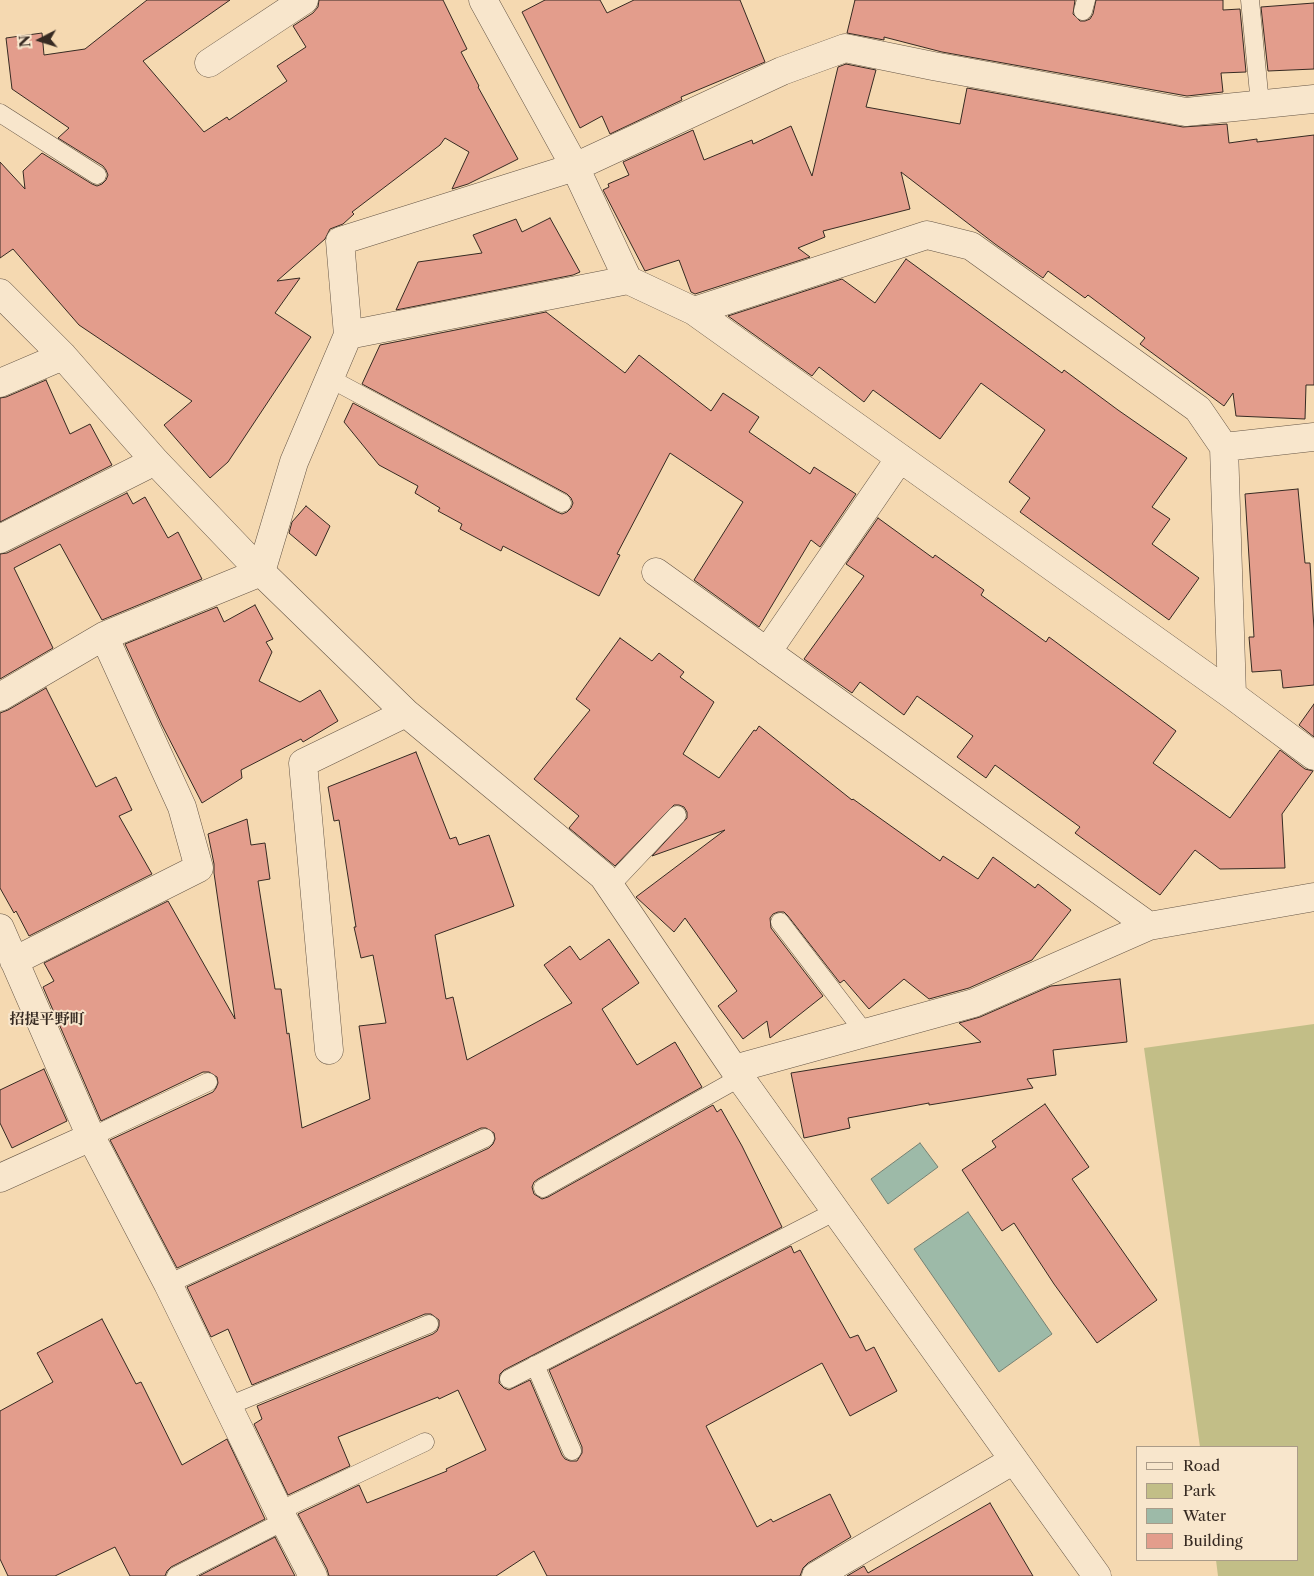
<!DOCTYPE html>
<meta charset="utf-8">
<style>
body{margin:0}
#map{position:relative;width:1314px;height:1576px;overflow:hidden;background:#f5d9b1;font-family:"Libre Caslon Text",serif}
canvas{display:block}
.legend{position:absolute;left:1136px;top:1446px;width:162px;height:115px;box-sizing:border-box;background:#f8e6cc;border:1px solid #aa9b88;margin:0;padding:6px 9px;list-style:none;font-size:15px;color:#362a22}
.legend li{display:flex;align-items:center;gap:10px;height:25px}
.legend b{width:25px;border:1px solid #aa9b88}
.north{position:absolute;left:15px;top:15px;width:50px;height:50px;-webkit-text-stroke:4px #f8e6cc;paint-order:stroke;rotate:265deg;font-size:14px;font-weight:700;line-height:20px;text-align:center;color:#362a22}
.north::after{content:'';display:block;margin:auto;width:18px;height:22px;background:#362a22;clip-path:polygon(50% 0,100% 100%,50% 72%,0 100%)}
</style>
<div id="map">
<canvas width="1314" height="1576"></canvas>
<ul class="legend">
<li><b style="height:6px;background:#f8e6cc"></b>Road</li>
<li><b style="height:14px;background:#c2be87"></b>Park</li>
<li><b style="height:14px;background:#9dbaa8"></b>Water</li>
<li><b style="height:14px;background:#e39d8c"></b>Building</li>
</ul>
<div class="north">N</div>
</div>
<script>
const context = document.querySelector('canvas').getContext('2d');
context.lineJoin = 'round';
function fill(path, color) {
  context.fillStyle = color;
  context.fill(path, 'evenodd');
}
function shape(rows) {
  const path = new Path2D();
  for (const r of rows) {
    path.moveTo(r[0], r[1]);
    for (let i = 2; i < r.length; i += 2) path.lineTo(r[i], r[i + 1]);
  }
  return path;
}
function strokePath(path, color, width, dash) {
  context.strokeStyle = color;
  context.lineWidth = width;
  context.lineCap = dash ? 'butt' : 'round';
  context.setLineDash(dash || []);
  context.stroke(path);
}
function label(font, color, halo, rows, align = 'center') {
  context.font = font + ' "Libre Caslon Text","Noto Serif JP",serif';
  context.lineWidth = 4;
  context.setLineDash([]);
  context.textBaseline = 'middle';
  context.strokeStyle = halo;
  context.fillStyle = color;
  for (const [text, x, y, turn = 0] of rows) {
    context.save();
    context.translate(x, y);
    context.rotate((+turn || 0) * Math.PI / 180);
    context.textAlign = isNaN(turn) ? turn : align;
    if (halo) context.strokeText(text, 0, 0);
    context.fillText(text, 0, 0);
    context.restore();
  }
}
fill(shape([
 [1314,1024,1314,1576,1218,1576,1216,1560,1298,1560,1298,1447,1200,1447,1144,1048]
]), '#c2be87');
const water = shape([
 [920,1143,938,1167,888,1204,871,1179,920,1143],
 [968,1212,1052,1334,999,1372,914,1249,968,1212]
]);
fill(water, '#9dbaa8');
strokePath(water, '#748072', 1);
const building = shape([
 [147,0,230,0,143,61,204,132,227,117,229,120,287,81,277,66,306,47,293,26,313,13,318,7,319,0,443,0,467,49,461,52,479,86,478,87,518,159,468,184,452,189,469,152,445,138,440,145,352,212,354,214,343,224,330,229,325,239,277,281,300,278,275,313,311,337,228,462,210,478,164,425,192,401,79,325,13,249,0,258,0,162,25,189,23,171,42,153,92,184,97,186,102,184,106,180,108,175,106,170,103,166,58,138,69,128,12,89,6,38,42,33,44,55,85,49,147,0],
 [545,0,600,0,607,13,634,0,740,0,765,62,681,97,682,100,610,134,602,116,580,128,522,12,545,0],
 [855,0,1075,0,1073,14,1080,21,1085,21,1090,19,1093,14,1096,0,1223,0,1223,10,1240,9,1246,72,1221,73,1223,92,1187,96,942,52,884,37,884,40,847,33,855,0],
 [1314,3,1314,69,1268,71,1261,7,1314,3],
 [846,64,876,70,866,107,960,124,967,88,1183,127,1227,124,1229,143,1257,139,1257,142,1314,135,1314,385,1306,385,1305,419,1236,416,1233,393,1224,406,1140,344,1145,338,1088,295,1085,298,1048,271,1043,278,995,244,901,172,910,209,823,231,825,237,798,248,810,257,695,294,691,292,679,260,645,271,603,190,609,187,608,184,629,175,623,162,693,130,704,160,752,140,753,144,791,126,812,176,838,67,846,64],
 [550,218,580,272,573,275,396,310,418,262,482,253,473,235,516,219,522,232,550,218],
 [906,259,1062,373,1064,370,1118,410,1187,458,1152,507,1170,519,1152,544,1199,578,1169,620,1020,512,1030,498,1009,482,1045,430,981,383,940,439,873,390,864,402,819,367,812,376,728,316,842,279,875,303,906,259],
 [546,312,625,373,639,355,711,411,723,393,759,417,749,432,810,474,814,467,856,494,820,547,811,540,759,627,694,580,743,502,670,453,617,554,620,555,599,596,503,546,501,551,460,529,462,524,438,511,440,508,415,493,418,486,379,465,344,422,353,403,557,512,562,514,567,512,571,508,573,503,571,498,567,494,362,384,380,345,546,312],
 [46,380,70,434,90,424,112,465,0,522,0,398,6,397,46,380],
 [1298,489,1305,563,1310,563,1314,629,1314,685,1283,688,1281,670,1252,672,1249,637,1254,637,1245,494,1298,489],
 [127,493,133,504,145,497,168,538,178,532,202,579,102,620,60,544,14,568,53,648,0,679,0,554,7,553,127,493],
 [306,506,330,526,316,556,289,533,292,522,306,506],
 [878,518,933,558,935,555,984,590,981,595,1046,642,1049,637,1176,731,1153,763,1230,818,1280,750,1305,769,1313,771,1282,814,1285,868,1220,869,1195,850,1160,895,1075,833,1080,827,995,765,986,778,957,757,973,736,917,696,904,715,860,682,852,693,804,659,864,576,846,564,878,518],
 [255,605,273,639,266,642,272,652,259,681,300,702,320,690,338,721,303,742,301,739,241,770,242,778,202,803,162,725,125,644,217,607,224,622,255,605],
 [620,638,652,661,659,653,684,672,680,677,714,702,683,754,719,778,754,730,756,731,759,726,852,800,853,799,940,861,943,856,978,879,993,857,1035,888,1038,884,1071,910,1032,960,969,988,929,999,904,979,869,1009,844,980,840,983,788,916,784,912,778,912,773,914,770,918,771,928,823,996,770,1038,767,1021,743,1039,718,1006,737,991,685,918,674,932,636,897,725,830,652,856,687,818,687,812,684,807,679,805,674,805,615,866,569,828,579,816,534,779,590,710,576,699,620,638],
 [46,688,96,787,116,777,132,810,119,816,152,874,29,936,16,911,14,913,0,888,0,713,8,710,46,688],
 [1314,704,1314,737,1299,725,1314,704],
 [416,752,450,839,456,837,459,845,489,835,514,906,435,935,446,999,453,997,467,1060,572,1003,544,965,570,946,580,960,609,939,639,983,602,1009,637,1065,675,1042,702,1087,538,1179,534,1182,532,1187,534,1194,542,1199,548,1197,713,1105,717,1112,721,1109,742,1146,782,1227,504,1370,500,1374,499,1383,504,1388,509,1390,530,1380,562,1455,565,1459,570,1461,577,1461,582,1453,582,1447,549,1370,791,1246,794,1253,800,1250,850,1338,858,1335,866,1351,874,1347,897,1391,850,1416,822,1363,706,1426,757,1527,771,1519,773,1522,830,1494,851,1537,808,1563,803,1568,800,1576,547,1576,534,1551,496,1576,329,1576,327,1569,298,1514,359,1485,367,1503,447,1471,446,1469,486,1450,458,1390,439,1399,438,1397,338,1437,350,1466,288,1495,254,1424,262,1419,257,1406,433,1334,437,1331,439,1326,439,1320,431,1314,425,1314,252,1385,228,1329,211,1337,187,1287,489,1148,493,1144,495,1139,494,1133,486,1128,481,1128,177,1268,110,1140,213,1092,216,1088,218,1083,217,1077,209,1072,203,1072,101,1121,43,987,54,981,44,963,168,901,235,1019,214,873,214,864,208,834,247,819,251,845,265,843,270,879,258,881,275,989,281,989,287,1034,289,1033,302,1128,370,1099,359,1026,386,1023,373,955,361,958,354,927,356,927,339,820,334,821,328,787,416,752],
 [1120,979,1127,1042,1053,1050,1056,1075,1027,1079,1033,1088,929,1105,929,1103,848,1118,850,1128,804,1138,791,1073,981,1042,959,1023,980,1017,1051,986,1120,979],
 [44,1069,67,1121,12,1148,0,1123,0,1090,44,1069],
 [1045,1104,1089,1167,1072,1179,1157,1300,1097,1343,1054,1284,1014,1223,1002,1231,962,1170,996,1147,992,1141,1045,1104],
 [102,1319,136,1384,141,1382,182,1465,227,1439,265,1519,171,1567,167,1571,165,1576,130,1576,115,1547,55,1576,8,1576,0,1559,0,1411,53,1382,37,1353,102,1319],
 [990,1503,1033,1576,847,1576,864,1566,868,1573,990,1503],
 [275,1537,295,1576,199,1576,275,1537]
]);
fill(building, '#e39d8c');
strokePath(building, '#362a22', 1);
const lane = shape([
 [1250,0,1260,104],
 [1083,11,1086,0],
 [0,113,97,175],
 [329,378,562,503],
 [610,886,677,815],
 [780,922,865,1033],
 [91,1137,208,1082],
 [543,1188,741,1077],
 [168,1284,485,1138],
 [535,1365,572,1451],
 [509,1379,836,1211],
 [228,1406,429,1324],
 [279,1511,425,1442],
 [176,1576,284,1521]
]);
const street = shape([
 [483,0,575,167,628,280,694,311,1232,695,1314,756],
 [209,63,304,0],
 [0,293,63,356,155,461,261,572,406,713,603,876,734,1069,1097,1576],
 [694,311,927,235,971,246,1198,409,1224,447,1232,695],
 [348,335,628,280],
 [0,383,63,356],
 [1224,447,1314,437],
 [0,539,155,461],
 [261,572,294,462,348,335,340,241,575,167,782,71,845,48,933,66,1186,112,1314,99],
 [656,572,1149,926],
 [767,652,900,458],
 [0,697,104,636,261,572],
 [0,928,91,1137,168,1284,279,1511,313,1576],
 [14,961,199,868,182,807,104,636],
 [329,1050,303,763,406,713],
 [734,1069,974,1003,1149,926,1314,897],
 [0,1178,91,1137],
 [816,1576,1014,1460]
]);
strokePath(lane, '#665646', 19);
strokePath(street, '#665646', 29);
strokePath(lane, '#f8e6cc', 18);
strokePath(street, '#f8e6cc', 28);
label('bold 15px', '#362a22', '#f8e6cc', [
 ["招提平野町",47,1020]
]);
</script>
